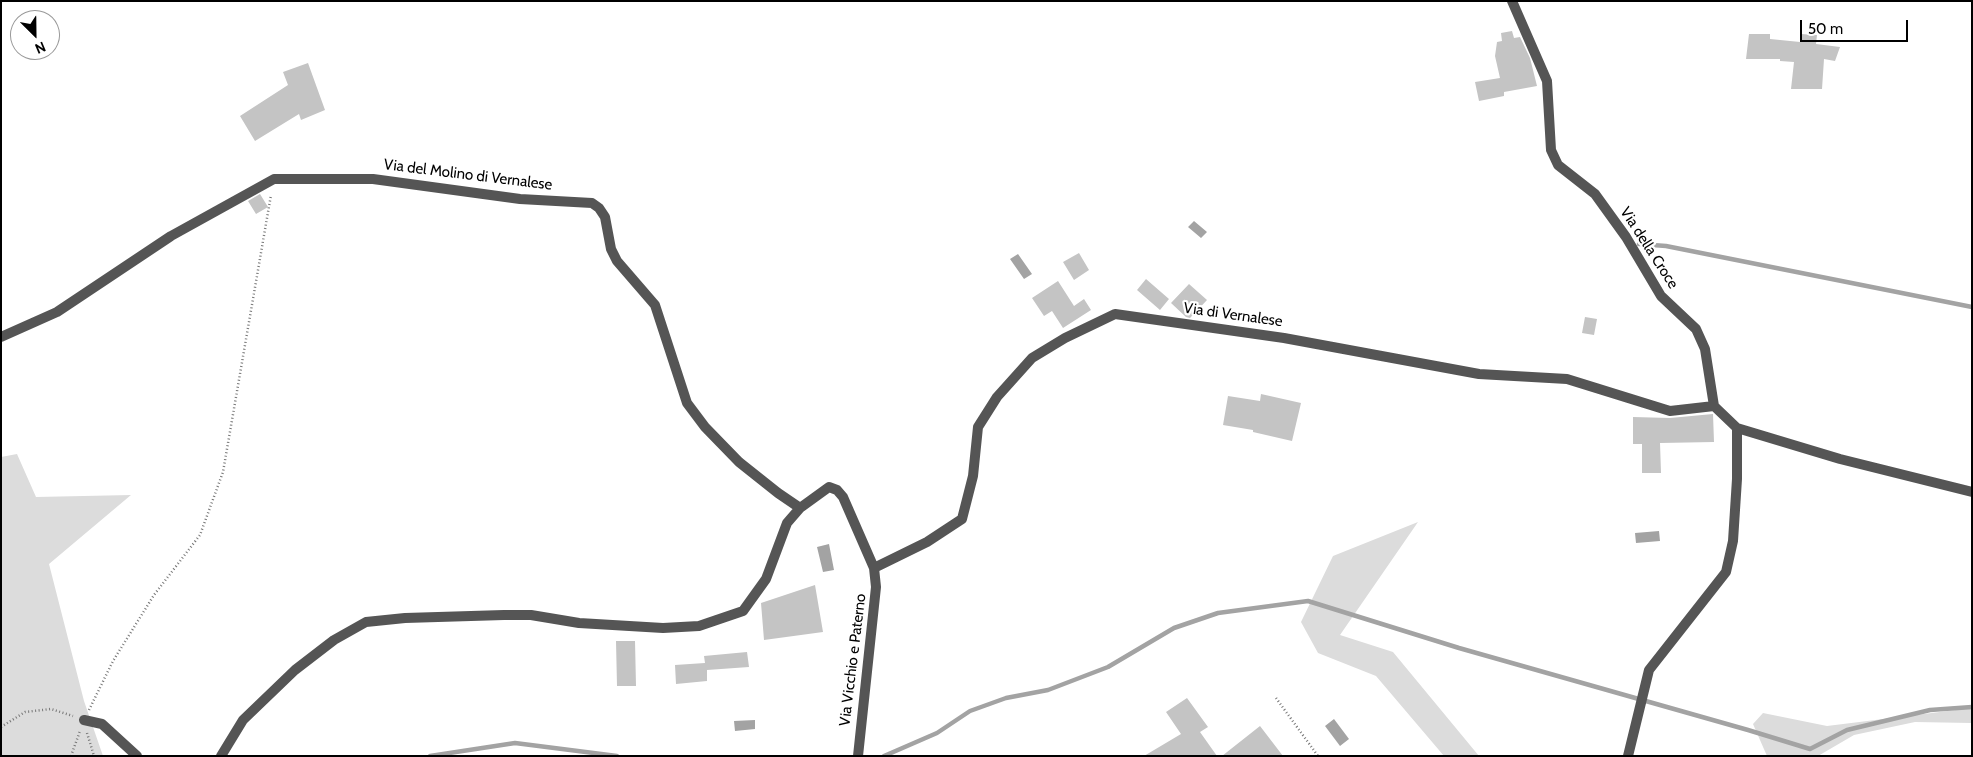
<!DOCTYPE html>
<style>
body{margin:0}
#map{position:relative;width:1973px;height:757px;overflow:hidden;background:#fff;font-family:Cabin,sans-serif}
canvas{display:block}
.frame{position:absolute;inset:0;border:2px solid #000;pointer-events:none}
.north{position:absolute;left:10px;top:10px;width:50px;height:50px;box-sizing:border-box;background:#fff;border:1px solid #999;border-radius:50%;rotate:157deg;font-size:14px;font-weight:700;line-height:20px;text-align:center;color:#000}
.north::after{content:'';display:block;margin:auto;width:18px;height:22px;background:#000;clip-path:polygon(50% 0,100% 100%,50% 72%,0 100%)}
.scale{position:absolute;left:1800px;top:20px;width:108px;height:22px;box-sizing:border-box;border:2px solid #000;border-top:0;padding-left:6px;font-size:15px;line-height:18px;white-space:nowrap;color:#000;-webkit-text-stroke:4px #fff;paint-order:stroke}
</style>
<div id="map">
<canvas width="1973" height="757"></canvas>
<div class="frame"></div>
<div class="north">N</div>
<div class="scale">50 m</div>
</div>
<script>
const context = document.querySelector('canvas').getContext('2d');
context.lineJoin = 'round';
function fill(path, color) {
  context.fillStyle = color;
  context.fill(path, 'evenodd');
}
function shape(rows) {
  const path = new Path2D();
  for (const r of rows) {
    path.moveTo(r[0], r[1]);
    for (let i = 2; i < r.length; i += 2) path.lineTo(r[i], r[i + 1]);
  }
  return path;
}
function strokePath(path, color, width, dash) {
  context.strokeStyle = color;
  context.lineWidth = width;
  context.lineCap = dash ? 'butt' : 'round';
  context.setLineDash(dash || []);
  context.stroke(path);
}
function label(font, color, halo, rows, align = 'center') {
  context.font = font + ' Cabin,sans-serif';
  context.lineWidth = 4.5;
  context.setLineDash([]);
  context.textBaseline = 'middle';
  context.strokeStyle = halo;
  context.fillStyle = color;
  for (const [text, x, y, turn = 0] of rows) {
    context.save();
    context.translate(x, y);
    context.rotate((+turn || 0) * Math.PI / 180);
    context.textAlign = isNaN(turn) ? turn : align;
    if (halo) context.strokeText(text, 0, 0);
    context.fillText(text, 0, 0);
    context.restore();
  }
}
fill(shape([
 [17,454,36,497,131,495,49,564,84,701,103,756,1,756,1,457],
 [1418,522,1340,635,1393,652,1479,756,1444,756,1376,676,1318,653,1301,622,1333,556],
 [1972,708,1971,723,1915,722,1854,735,1818,756,1767,756,1753,724,1763,713,1827,726]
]), '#dcdcdc');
fill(shape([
 [1194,221,1207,232,1201,238,1188,227],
 [1018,254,1032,274,1024,279,1010,259],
 [1659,531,1660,541,1636,543,1635,533],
 [829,544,834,570,823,572,817,547],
 [1334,719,1349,739,1340,746,1325,726],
 [755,720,755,729,735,731,734,721]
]), '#a3a3a3');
strokePath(shape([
 [1639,244,1666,246,1972,307],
 [430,756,515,743,617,756],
 [884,756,937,733,970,711,1006,698,1048,690,1108,667,1174,628,1218,613,1308,601,1459,648,1748,730,1810,749,1847,730,1930,710,1972,707]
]), '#a3a3a3', 4.5);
fill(shape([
 [1512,31,1514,38,1520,37,1530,58,1537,86,1504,92,1504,96,1479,101,1475,82,1500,78,1495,56,1497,42,1502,41,1501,33],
 [1749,34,1770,34,1770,39,1800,42,1801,34,1817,35,1816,44,1840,47,1835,61,1824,59,1822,89,1791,89,1794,62,1780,61,1780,59,1746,59],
 [308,63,325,110,301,120,299,114,255,141,240,116,288,85,283,72],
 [260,194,268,207,256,214,248,201],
 [1079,253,1089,270,1074,280,1063,262],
 [1146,279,1169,299,1160,310,1137,290],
 [1058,281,1074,306,1084,299,1091,310,1063,328,1052,311,1044,316,1032,298],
 [1189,284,1207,300,1190,318,1186,317,1171,303],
 [1585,317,1597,319,1594,335,1582,333],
 [1261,394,1301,403,1292,441,1253,432,1253,430,1223,425,1228,396,1260,401],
 [1713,414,1714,442,1660,443,1661,473,1642,473,1642,444,1633,444,1633,417,1670,418],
 [815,585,823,632,764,640,761,603],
 [616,641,635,641,636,686,617,686],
 [747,652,749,667,707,670,707,681,676,684,675,665,705,663,704,656],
 [1187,698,1208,727,1200,732,1217,756,1144,756,1181,734,1166,712],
 [1260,726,1283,756,1222,756]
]), '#c4c4c4');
strokePath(shape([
 [1276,698,1318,756],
 [89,710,113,661,154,595,200,535,223,472,271,195],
 [1,727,25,712,51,709,73,716],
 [87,733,94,756],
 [71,756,80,731]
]), '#777', 2.5, [1, 2.5]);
strokePath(shape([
 [1512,1,1547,81,1551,150,1558,165,1595,194,1626,237,1661,296,1696,329,1705,349,1714,406,1737,428,1737,479,1733,541,1726,572,1649,670,1628,756],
 [1,337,57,312,171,236,274,179,373,179,520,199,592,203,599,208,605,217,611,249,617,261,655,305,687,403,705,427,739,462,778,493,800,508],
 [1737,428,1840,459,1972,492],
 [874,568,927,542,962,519,973,476,978,427,997,397,1032,358,1065,338,1115,314,1284,338,1479,374,1567,379,1670,411,1714,406],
 [84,720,102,724,137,756],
 [221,756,243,720,295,670,334,640,366,622,405,618,504,615,531,615,579,623,663,628,699,626,743,611,766,579,787,523,800,508,829,487,837,490,843,497,874,568,876,587,858,756]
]), '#555', 10);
label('15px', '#000', '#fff', [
 ["Via del Molino di Vernalese",468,175,7],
 ["Via della Croce",1649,248,57],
 ["Via di Vernalese",1233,315,8],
 ["Via Vicchio e Paterno",853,660,-83]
]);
</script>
